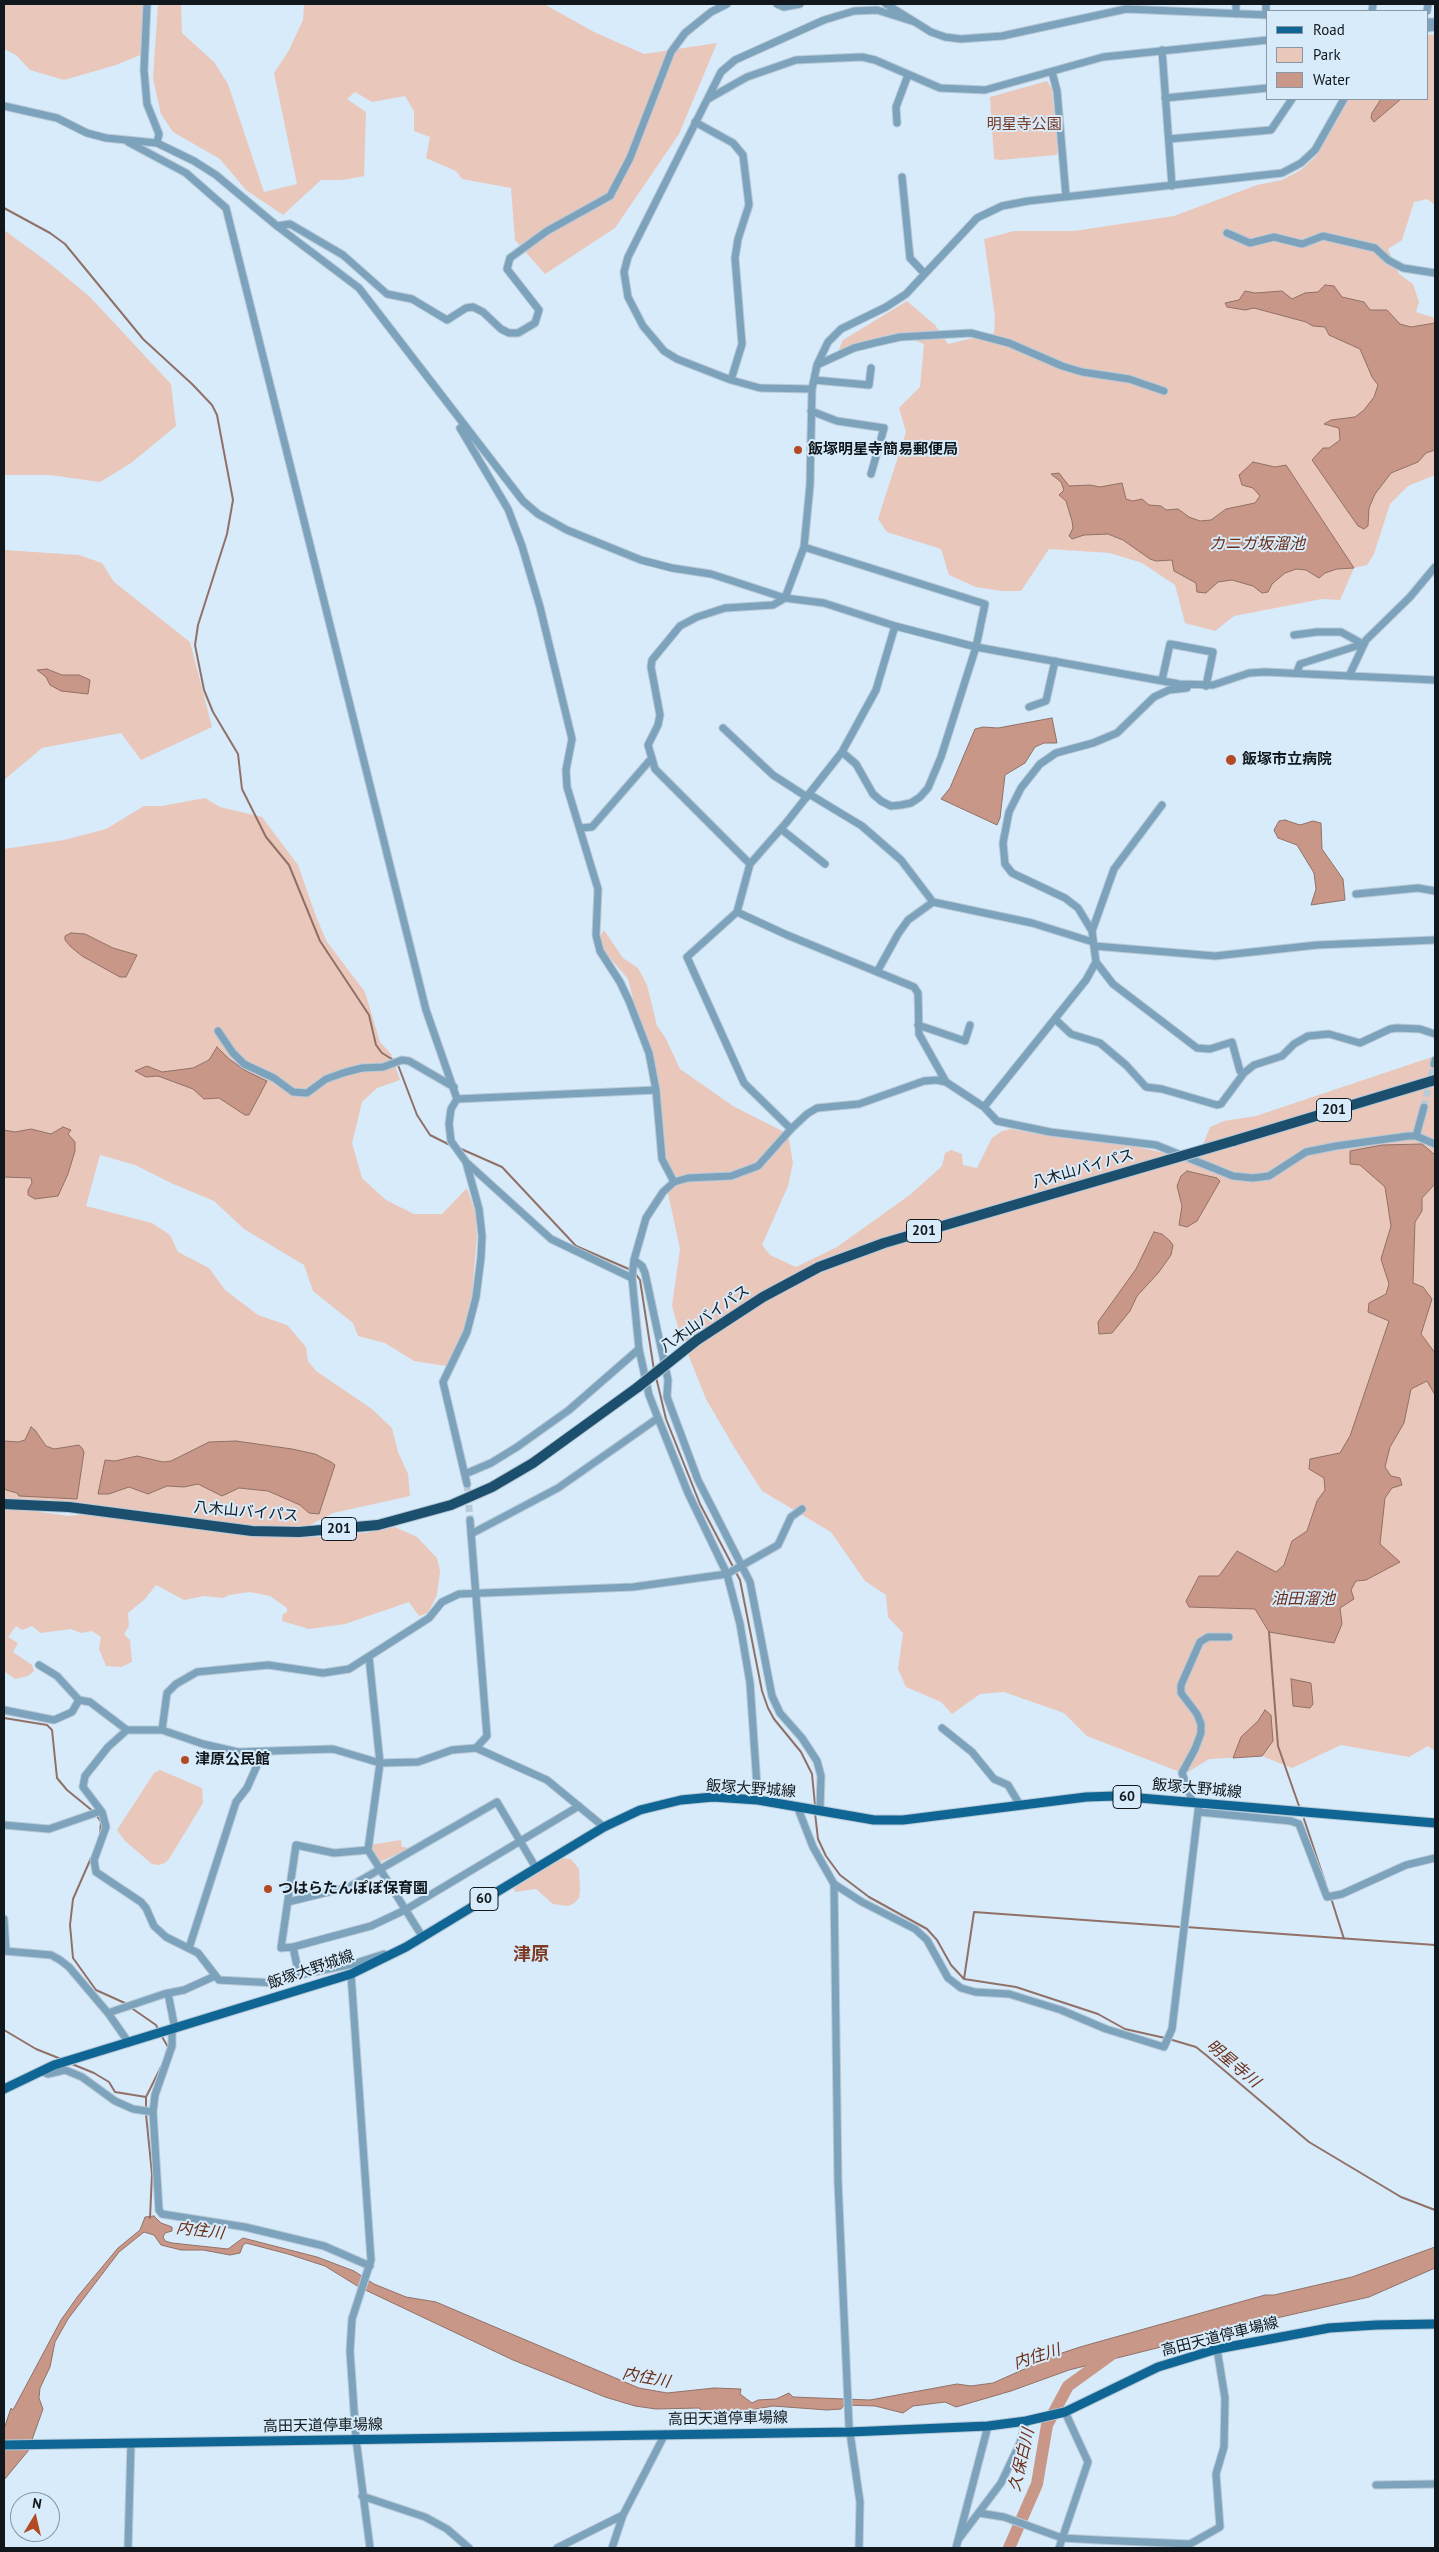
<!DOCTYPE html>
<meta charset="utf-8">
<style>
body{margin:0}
#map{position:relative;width:1439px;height:2552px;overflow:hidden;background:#d7ebfa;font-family:"PT Sans",sans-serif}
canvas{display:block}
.frame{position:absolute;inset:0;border:5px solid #11181d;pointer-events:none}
.legend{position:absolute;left:1266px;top:10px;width:162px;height:90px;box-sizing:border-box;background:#d7ebfa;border:1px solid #8897a2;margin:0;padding:6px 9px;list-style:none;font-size:15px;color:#11181d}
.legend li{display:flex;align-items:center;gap:10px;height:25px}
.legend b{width:25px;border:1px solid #8897a2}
.north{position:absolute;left:10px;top:2492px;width:50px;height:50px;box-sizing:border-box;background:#d7ebfa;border:1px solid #8897a2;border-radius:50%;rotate:9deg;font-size:14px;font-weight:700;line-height:20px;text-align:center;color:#11181d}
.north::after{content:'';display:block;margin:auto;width:18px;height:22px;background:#b24b24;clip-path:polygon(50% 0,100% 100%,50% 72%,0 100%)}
</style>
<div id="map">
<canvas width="1439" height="2552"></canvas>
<div class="frame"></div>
<ul class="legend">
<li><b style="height:6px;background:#0f6593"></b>Road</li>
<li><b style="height:14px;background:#eac7bb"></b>Park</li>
<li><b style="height:14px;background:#c89787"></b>Water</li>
</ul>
<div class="north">N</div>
</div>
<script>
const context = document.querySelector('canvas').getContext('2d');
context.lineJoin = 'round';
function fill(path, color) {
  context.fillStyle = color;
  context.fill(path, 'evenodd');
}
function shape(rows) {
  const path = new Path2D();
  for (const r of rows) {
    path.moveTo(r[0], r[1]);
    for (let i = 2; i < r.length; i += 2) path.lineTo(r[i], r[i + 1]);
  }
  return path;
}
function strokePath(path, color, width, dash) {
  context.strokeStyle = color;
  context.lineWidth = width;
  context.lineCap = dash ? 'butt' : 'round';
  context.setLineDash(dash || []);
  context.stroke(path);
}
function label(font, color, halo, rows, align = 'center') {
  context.font = font + ' "PT Sans","Noto Sans JP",sans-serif';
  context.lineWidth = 4;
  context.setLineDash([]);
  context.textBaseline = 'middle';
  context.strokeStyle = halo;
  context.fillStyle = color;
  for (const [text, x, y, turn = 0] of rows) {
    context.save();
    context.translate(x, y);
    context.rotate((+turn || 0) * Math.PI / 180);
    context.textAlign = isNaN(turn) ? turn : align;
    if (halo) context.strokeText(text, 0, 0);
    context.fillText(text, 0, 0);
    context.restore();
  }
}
fill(shape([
 [4,4,147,4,145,53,116,65,64,80,30,70,16,55,4,49],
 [158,4,181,4,182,33,214,62,228,84,264,192,297,184,274,73,288,52,303,20,304,4,544,4,594,32,644,54,717,43,679,134,615,228,545,274,515,240,511,188,462,179,456,171,426,158,430,137,414,131,414,111,405,96,372,102,355,92,347,99,366,112,364,176,343,180,321,180,283,215,246,190,220,159,173,132,161,114,153,79],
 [1435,34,1435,205,1427,199,1414,202,1402,240,1388,249,1399,274,1413,284,1419,302,1416,312,1435,318,1435,475,1408,486,1390,504,1374,554,1367,565,1354,568,1340,600,1322,599,1234,616,1215,631,1185,623,1175,585,1142,563,1110,553,1049,549,1021,591,1001,591,976,587,949,575,941,549,887,532,878,519,906,432,899,408,920,387,924,344,899,334,837,354,843,340,907,301,935,325,948,344,994,333,995,317,984,239,1014,231,1074,231,1174,216,1257,185,1282,180,1301,170,1315,157,1349,99,1428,99,1428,35],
 [1047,81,1052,89,1058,152,1056,155,1000,160,994,159,990,97],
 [4,230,49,263,90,297,171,384,176,426,131,463,100,482,50,475,4,475],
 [4,550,79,555,102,563,114,582,190,642,212,727,141,760,121,733,42,748,4,780],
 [205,798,220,807,262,817,298,865,317,919,327,942,365,992,380,1042,391,1054,400,1080,377,1088,362,1102,352,1143,362,1178,386,1200,414,1214,442,1214,467,1188,475,1211,477,1236,472,1294,463,1331,446,1366,414,1361,385,1343,358,1336,353,1323,313,1291,304,1265,244,1229,214,1201,171,1183,135,1165,100,1155,86,1206,152,1223,170,1235,178,1252,209,1268,225,1290,258,1315,287,1325,306,1347,308,1361,316,1371,372,1409,392,1428,398,1452,408,1474,410,1496,333,1513,306,1527,242,1525,108,1506,4,1498,4,849,64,840,106,829,144,806,162,806],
 [604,930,623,958,638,968,647,985,657,1026,665,1037,680,1069,733,1106,788,1134,793,1163,788,1186,762,1245,770,1255,796,1267,837,1247,911,1194,942,1166,945,1153,951,1150,962,1154,963,1165,977,1168,992,1138,1002,1131,1011,1129,1054,1137,1132,1146,1165,1153,1177,1163,1197,1160,1210,1127,1224,1121,1256,1116,1435,1056,1435,1751,1428,1746,1409,1757,1341,1745,1292,1768,1262,1756,1209,1759,1185,1774,1087,1736,1064,1713,1004,1692,980,1694,952,1714,941,1702,906,1687,898,1669,903,1633,888,1617,886,1595,865,1581,831,1532,762,1491,734,1447,706,1399,680,1334,672,1306,680,1249,668,1193,670,1184,653,1056,638,1019,628,979,603,950,600,937],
 [4,1509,19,1509,69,1516,85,1514,271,1537,317,1537,364,1533,395,1527,417,1537,437,1558,440,1571,437,1595,428,1613,419,1616,409,1602,345,1624,309,1629,282,1621,283,1614,287,1612,287,1608,270,1596,250,1592,229,1595,223,1598,204,1596,184,1600,156,1585,145,1599,128,1613,129,1626,124,1634,130,1640,132,1662,121,1667,106,1666,99,1649,101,1637,92,1631,81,1633,71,1629,41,1633,32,1626,22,1630,16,1626,8,1637,18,1643,13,1652,32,1665,34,1671,28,1676,15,1679,4,1671],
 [160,1770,202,1788,203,1803,169,1859,165,1863,158,1865,152,1864,125,1841,117,1830,154,1773],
 [401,1840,402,1847,410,1848,380,1862,370,1845],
 [562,1858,571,1859,579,1869,580,1891,579,1898,573,1904,568,1906,553,1904,536,1889,515,1892,514,1888]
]), '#eac7bb');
const water = shape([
 [1381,99,1401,99,1374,122,1371,118,1372,113,1381,99],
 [1325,285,1334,286,1342,297,1364,302,1370,310,1387,310,1400,324,1411,327,1435,323,1435,450,1426,453,1418,462,1391,473,1375,494,1369,508,1368,526,1364,529,1358,526,1312,460,1323,448,1329,448,1340,440,1339,428,1324,424,1331,420,1355,417,1364,410,1374,397,1378,385,1372,377,1360,349,1329,335,1325,327,1313,326,1306,322,1254,308,1245,310,1227,307,1225,303,1239,300,1245,291,1255,293,1282,291,1292,299,1305,293,1318,292,1325,285],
 [1253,462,1275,467,1286,465,1354,568,1337,569,1325,573,1319,578,1306,570,1296,569,1285,573,1272,584,1268,592,1262,593,1253,586,1232,580,1218,582,1206,593,1197,592,1196,583,1174,571,1172,560,1156,561,1150,559,1123,540,1108,534,1084,535,1072,539,1069,536,1073,528,1072,521,1066,501,1059,495,1064,490,1061,482,1051,474,1059,473,1069,486,1090,485,1100,487,1122,483,1126,499,1133,501,1142,499,1149,505,1161,506,1166,510,1178,509,1189,517,1200,521,1211,520,1226,509,1255,503,1260,496,1253,488,1242,485,1239,475,1253,462],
 [47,669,62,675,79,675,90,680,88,694,61,691,50,685,46,677,37,670,47,669],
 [1052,718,1057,743,1044,743,1035,747,1025,763,1005,775,1000,818,997,825,941,799,950,788,975,729,983,727,998,728,1052,718],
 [1285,820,1300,825,1313,821,1321,823,1322,849,1343,879,1345,900,1311,905,1316,889,1314,873,1297,845,1278,838,1274,830,1279,821,1285,820],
 [71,933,85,934,113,948,137,955,126,977,120,977,82,956,71,947,65,940,65,936,71,933],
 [217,1047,229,1059,246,1071,267,1081,249,1115,245,1115,219,1098,204,1099,193,1089,158,1076,146,1077,135,1071,147,1066,162,1072,193,1068,209,1060,217,1047],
 [63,1127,71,1130,68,1134,75,1142,75,1151,68,1174,58,1196,35,1199,28,1195,28,1190,32,1183,31,1178,4,1177,4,1130,15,1132,31,1129,51,1134,63,1127],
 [1422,1144,1435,1155,1435,1184,1422,1198,1422,1211,1415,1222,1413,1283,1423,1287,1432,1299,1421,1334,1435,1353,1435,1395,1427,1381,1411,1389,1404,1423,1390,1447,1385,1467,1391,1476,1400,1478,1402,1485,1392,1488,1385,1498,1380,1544,1400,1562,1366,1580,1356,1581,1351,1590,1354,1599,1340,1608,1342,1624,1334,1643,1269,1632,1255,1609,1189,1607,1186,1601,1199,1576,1219,1576,1237,1551,1276,1572,1284,1565,1292,1541,1307,1531,1317,1501,1325,1490,1324,1478,1309,1469,1310,1459,1340,1453,1350,1436,1389,1321,1368,1312,1369,1303,1386,1294,1389,1284,1381,1259,1391,1226,1385,1187,1360,1165,1350,1164,1350,1151,1382,1145,1422,1144],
 [1187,1171,1217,1178,1220,1181,1197,1221,1187,1227,1179,1225,1182,1206,1177,1186,1181,1176,1187,1171],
 [1154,1232,1162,1234,1170,1241,1173,1245,1171,1255,1159,1272,1137,1296,1130,1311,1112,1333,1099,1334,1098,1322,1136,1269,1154,1232],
 [31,1427,35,1430,46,1446,54,1449,79,1445,82,1448,84,1452,77,1499,19,1496,17,1493,6,1490,4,1487,4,1441,18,1442,25,1440,31,1427],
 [236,1441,292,1449,315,1454,331,1462,335,1465,319,1514,309,1513,300,1505,268,1491,239,1488,222,1496,198,1484,184,1487,167,1486,148,1494,129,1487,109,1494,98,1494,105,1460,115,1461,137,1456,163,1462,171,1461,209,1442,236,1441],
 [1291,1679,1311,1683,1313,1704,1310,1708,1293,1706,1291,1679],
 [1265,1710,1271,1715,1273,1741,1262,1756,1233,1758,1241,1737,1258,1721,1265,1710],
 [154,2216,161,2223,172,2227,172,2231,165,2233,163,2237,165,2241,172,2243,228,2249,243,2238,317,2257,354,2271,374,2284,406,2297,436,2302,639,2388,667,2393,714,2388,741,2389,740,2394,752,2403,758,2400,776,2399,789,2393,793,2397,870,2400,957,2384,971,2386,993,2383,1056,2355,1080,2347,1265,2295,1274,2295,1352,2277,1435,2247,1435,2268,1369,2297,1281,2317,1069,2370,1011,2391,956,2407,945,2402,913,2406,903,2413,875,2406,844,2405,841,2409,827,2410,773,2406,756,2409,748,2414,726,2414,725,2420,711,2419,699,2408,656,2409,635,2406,605,2397,513,2360,359,2287,325,2266,288,2254,246,2243,243,2245,240,2253,230,2255,203,2250,181,2250,161,2245,154,2235,144,2232,119,2252,68,2319,55,2342,50,2367,40,2388,39,2398,43,2409,28,2451,4,2480,4,2429,11,2408,13,2410,61,2320,78,2296,118,2248,140,2230,145,2217,154,2216]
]);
fill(water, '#c89787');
strokePath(water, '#917167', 1);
strokePath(shape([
 [4,208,50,233,65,244,143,339,192,384,212,405,217,415,233,500,227,534,198,625,195,645,204,690,213,712,238,754,242,789,266,837,289,865,320,941,369,1015,376,1045,382,1053,395,1061],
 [398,1065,417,1115,430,1135,452,1146],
 [459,1148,502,1167,576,1246,631,1270],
 [635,1273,640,1280,654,1370],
 [656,1377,666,1419,700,1504,740,1580,762,1691,768,1708,774,1719,801,1752,812,1774,815,1805],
 [1269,1632,1278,1746,1299,1806],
 [4,1718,47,1725,52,1730,57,1778,67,1790,94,1812],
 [815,1813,818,1839,826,1856,840,1875,869,1897,927,1929,937,1940,951,1965,964,1979],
 [97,1816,101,1822,100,1835],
 [1304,1819,1326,1885],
 [91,1858,73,1899,70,1925,73,1958,96,1990,127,2004],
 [1331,1898,1344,1939],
 [1186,1927,1435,1945],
 [964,1979,1016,1987,1098,2014,1125,2029,1165,2038],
 [964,1979,974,1912,1181,1927],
 [130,2007,156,2025,159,2031],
 [4,2030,36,2049,61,2059],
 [161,2035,168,2047,165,2056],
 [1169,2039,1196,2047,1206,2055,1309,2142,1401,2197,1435,2210],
 [72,2064,94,2073,109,2082,115,2092,146,2097],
 [146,2109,146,2097,163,2063],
 [146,2114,152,2174,150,2218]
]), '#917167', 2);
strokePath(shape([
 [1009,2548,1037,2484,1047,2425,1068,2386,1115,2352]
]), '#c89787', 12);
strokePath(shape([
 [1424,1107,1434,1064],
 [467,1484,470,1520]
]), '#b9cbd9', 7, [7, 3.5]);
const minor = shape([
 [147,4,144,70,147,104,159,134,157,143],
 [777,4,784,7,800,4],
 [886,4,931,32,945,37,961,39,1002,36,1126,9,1268,15],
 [1372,11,1373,4],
 [1427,11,1428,4],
 [1236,14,1236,4],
 [1266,15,1266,4],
 [1428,22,1435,22],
 [1428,28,1435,27],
 [1162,50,1172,186],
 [1052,72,1057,91,1066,196],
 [1165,98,1268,88],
 [708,99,747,77,796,60,862,57,875,60,940,88,985,90,1103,57,1268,40],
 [4,106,57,118,87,133,106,138,157,143,194,161,216,175,277,226,359,288,523,501,538,514,567,530,641,560,672,568,711,574,785,598,824,603,895,626,976,647,1179,684,1213,685,1249,673,1265,672,1435,680],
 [695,122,733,143,743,155,749,205,738,239,735,258,742,344,731,380],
 [897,123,896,107,908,75],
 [1169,139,1271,130,1292,99],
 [128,142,186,173,226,208,426,1010,457,1099],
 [902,177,910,258,924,273],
 [277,226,290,224,343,255,387,294,412,299,447,320,466,308,473,307,483,312,501,329,509,333,518,333,535,323,539,310,507,269,510,258,547,231,610,196,630,158,671,52,685,33,711,12,727,4],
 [1227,233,1250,243,1274,237,1302,244,1323,236,1375,248,1388,260,1403,268,1435,273],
 [817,365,854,348,874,343,900,337,971,333,1009,343,1062,366,1082,372,1129,379,1164,391],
 [814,380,869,385,871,368],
 [812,389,760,388,731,380,677,359,664,351,643,326,628,297,624,272,628,257,721,72,735,60,824,20,854,11,877,10,915,22],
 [811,411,837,421,884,428,871,474],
 [460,428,508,509,522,546,540,607,572,739,566,770,567,787,598,889,596,935,600,951,620,982,629,1001,649,1053,656,1090,662,1159,674,1182],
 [804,547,985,604,976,647,941,757,928,788,920,797,911,803,901,805,891,806,881,801,873,794,856,764,842,752],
 [1294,635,1317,632,1341,632,1363,644],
 [1297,672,1300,664,1363,644],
 [1349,676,1366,640,1410,597,1435,567],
 [1162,680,1170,644,1213,652,1206,686],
 [1029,707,1046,701,1055,661],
 [723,728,773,775,807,797],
 [809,794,862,826,901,860,933,902,1032,923,1093,942],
 [581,828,592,827,651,759],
 [781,829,825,864],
 [750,864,655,769,648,745,658,725,660,715,651,667,652,660,680,626,697,617,725,608,773,605,785,598,804,547,810,485,812,389,817,365,828,342,841,329,886,307,906,294,977,218,1002,206,1028,201,1282,173,1301,163,1315,150,1344,99],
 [1356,894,1418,888,1435,891],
 [737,912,787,935,914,987,918,993,919,1034,946,1082],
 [1092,931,1114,869,1162,805],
 [1094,946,1215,956,1317,945,1435,940],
 [1096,962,1113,984,1197,1048,1210,1049,1232,1042,1240,1071,1243,1074],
 [877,972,898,934,908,920,933,902],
 [1055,1019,1071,1034,1100,1043,1126,1065,1146,1087,1162,1089,1217,1105,1221,1104,1244,1073,1254,1065,1282,1056,1294,1044,1308,1036,1329,1034,1360,1043,1390,1029,1397,1028,1420,1029,1435,1034],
 [918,1025,965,1041,970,1025],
 [218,1031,233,1053,244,1064,274,1078,293,1092,307,1093,326,1079,346,1072,362,1068,383,1067,402,1060,409,1061,454,1087],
 [1434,1064,1435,1060],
 [984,1107,1086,980,1096,962,1092,931,1078,908,1065,898,1012,873,1005,864,1003,843,1009,812,1021,788,1040,764,1056,753,1093,743,1117,733,1154,697,1169,690,1187,688],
 [791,1129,744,1083,687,957,737,912,750,864,786,823,842,752,876,690,895,626],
 [1416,1136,1424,1107],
 [466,1162,479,1209,482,1236,481,1257,476,1297,467,1332,443,1382,467,1484],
 [634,1260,642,1266,645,1273,668,1380,667,1397,698,1480,750,1582,772,1696,780,1713,802,1738,817,1761,821,1776,820,1809],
 [632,1278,551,1239,466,1162,451,1141,449,1124,451,1109,457,1099,656,1090],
 [465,1474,491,1463,517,1447,569,1410,639,1349],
 [470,1520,487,1736,476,1748],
 [471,1534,558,1488,658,1418],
 [39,1665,57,1676,79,1700],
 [4,1710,54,1720,72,1712,79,1700,90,1702,127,1730],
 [942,1728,972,1752,994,1779,1008,1785,1020,1805],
 [162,1730,167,1693,176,1684,197,1672,268,1665,323,1673,349,1669,429,1618,442,1602,459,1594,633,1587,727,1574,778,1545,791,1517,802,1509],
 [758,1800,750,1683,740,1624,727,1574,688,1493,658,1418,649,1395,639,1349,632,1278,634,1260,646,1218,663,1192,674,1182,688,1178,731,1176,758,1166,791,1129,807,1114,817,1108,859,1104,924,1081,937,1080,946,1082,984,1107,997,1121,1050,1132,1156,1145,1233,1176,1253,1178,1269,1176,1306,1152,1336,1146,1408,1136,1416,1136,1435,1144],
 [1193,1803,1182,1773,1195,1749,1201,1733,1201,1724,1197,1714,1181,1693,1181,1685,1200,1642,1208,1637,1229,1637],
 [797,1806,813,1847,834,1884,838,2182,849,2426,860,2502,859,2548],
 [1199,1812,1291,1821,1299,1824,1327,1897,1342,1894,1406,1865,1435,1858],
 [4,1825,49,1829,101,1811],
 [368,1850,380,1763,369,1657],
 [834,1884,862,1902,915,1929,927,1940,948,1978,961,1988,975,1992,1009,1994,1061,2010,1106,2029,1164,2047,1172,2029,1199,1803],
 [288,1902,349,1887,497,1802,536,1868],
 [4,1919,6,1951],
 [293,1947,371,1926,405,1910,579,1806],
 [189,1948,236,1802,247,1788,263,1752],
 [4,1951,51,1955,60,1960,69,1967,108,2013,129,2043],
 [384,1954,353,1964,299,1975,293,1947,281,1948,296,1845,334,1853,368,1850,422,1936],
 [351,1974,371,2260,352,2319,350,2351,356,2439,370,2548],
 [299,1975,275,1983,219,1980,198,1953,166,1937,154,1926,146,1908,141,1902,96,1872,94,1860,106,1827,102,1812,83,1787,85,1776,108,1747,127,1730,162,1730,203,1744,238,1752,333,1749,380,1763,418,1762,452,1750,476,1748,547,1780,604,1827],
 [168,1993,175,2029],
 [108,2013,164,1994,184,1990,215,1976],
 [172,2030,172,2046,155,2095,153,2112,159,2210,162,2214,245,2227,324,2246,370,2266],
 [40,2071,48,2074,65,2070,82,2077,115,2101,133,2109,153,2112],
 [1376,2485,1435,2484],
 [362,2496,425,2517,447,2529,469,2548],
 [979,2513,1004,2517,1062,2538,1098,2540,1190,2544,1220,2527,1216,2474,1224,2447,1225,2398,1217,2349],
 [958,2540,1001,2483,1020,2443,1026,2421],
 [128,2548,131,2443],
 [557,2548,623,2515,665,2434],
 [612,2548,623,2515],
 [956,2548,988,2426],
 [1059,2548,1088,2462,1065,2412]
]);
const major = shape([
 [4,2089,54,2065,351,1974,406,1947,604,1827,640,1810,681,1800,713,1797,758,1800,874,1820,903,1820,1086,1797,1116,1796,1435,1823],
 [4,2445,850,2432,988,2426,1026,2421,1065,2412,1158,2367,1217,2349,1329,2328,1376,2325,1435,2324]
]);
const highway = shape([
 [1233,1141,1435,1080],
 [697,1340,763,1297,819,1267,884,1243,1168,1160],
 [4,1504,69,1507,252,1531,299,1532,378,1525,451,1505,492,1487,533,1463,638,1387]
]);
strokePath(minor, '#b7c9d7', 9);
strokePath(major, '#b7c9d7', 11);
strokePath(highway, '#b7c9d7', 12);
strokePath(minor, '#7da2bc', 7);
strokePath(major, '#0f6593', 9);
strokePath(highway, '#1c4e6d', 10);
const highwayBridge = shape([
 [1168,1160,1233,1141],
 [638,1387,697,1340]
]);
strokePath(highwayBridge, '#b7c9d7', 12, []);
strokePath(highwayBridge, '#1c4e6d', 10);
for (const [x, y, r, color] of [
 [798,450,5,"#b24b24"],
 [1231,760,6,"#b24b24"],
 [185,1760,5,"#b24b24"],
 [268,1889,5,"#b24b24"]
]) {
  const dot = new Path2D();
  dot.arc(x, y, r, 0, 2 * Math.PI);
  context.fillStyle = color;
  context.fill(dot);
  strokePath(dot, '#d7ebfa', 2);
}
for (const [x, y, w] of [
 [1334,1110,35],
 [924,1231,35],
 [339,1529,35],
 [1127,1797,28],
 [484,1899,28]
]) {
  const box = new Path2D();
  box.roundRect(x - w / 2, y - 11.5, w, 23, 4);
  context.fillStyle = '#d7ebfa';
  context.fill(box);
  strokePath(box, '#11181d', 1);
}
label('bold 14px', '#11181d', null, [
 ["201",1334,1110],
 ["201",924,1231],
 ["201",339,1529],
 ["60",1127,1797],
 ["60",484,1899]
]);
label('15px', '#763822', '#d7ebfa', [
 ["明星寺公園",1024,125]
]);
label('bold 15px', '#11181d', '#d7ebfa', [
 ["飯塚明星寺簡易郵便局",808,450],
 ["飯塚市立病院",1242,760],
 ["津原公民館",195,1760],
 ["つはらたんぽぽ保育園",278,1889]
], 'left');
label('15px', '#11181d', '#d7ebfa', [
 ["八木山バイパス",1083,1169,-16],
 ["八木山バイパス",705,1319,-35],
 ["八木山バイパス",246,1512,5],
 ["飯塚大野城線",751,1789,4],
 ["飯塚大野城線",1197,1789,5],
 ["飯塚大野城線",311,1970,-19],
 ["高田天道停車場線",1220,2337,-14],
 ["高田天道停車場線",728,2419,-1],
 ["高田天道停車場線",323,2426,-1]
]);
label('italic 16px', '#6b2e18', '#d7ebfa', [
 ["カニガ坂溜池",1257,544],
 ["油田溜池",1303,1599],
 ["明星寺川",1233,2064,40],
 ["内住川",200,2231,7],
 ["内住川",1037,2357,-18],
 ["内住川",646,2378,11],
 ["久保白川",1022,2460,-77]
]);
label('bold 18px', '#7d3b22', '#d7ebfa', [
 ["津原",531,1955]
]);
</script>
